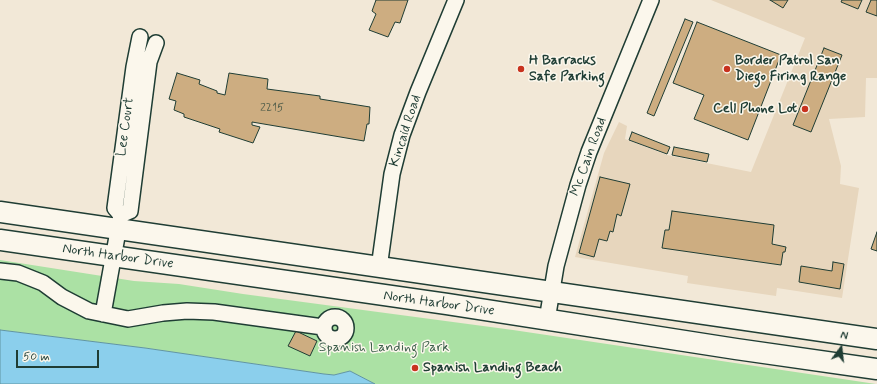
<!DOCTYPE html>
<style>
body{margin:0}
#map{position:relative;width:877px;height:384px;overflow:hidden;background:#f2e8d7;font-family:Mynerve,sans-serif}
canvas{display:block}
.north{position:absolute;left:821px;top:328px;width:40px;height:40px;-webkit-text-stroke:3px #fbf7ec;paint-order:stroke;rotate:15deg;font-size:11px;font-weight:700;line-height:16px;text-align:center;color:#1f3d34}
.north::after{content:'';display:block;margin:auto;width:14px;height:18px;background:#1f3d34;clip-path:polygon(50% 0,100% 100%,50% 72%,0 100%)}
.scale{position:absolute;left:16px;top:350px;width:83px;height:18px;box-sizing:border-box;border:2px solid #1f3d34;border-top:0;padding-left:5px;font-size:12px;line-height:14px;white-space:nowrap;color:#1f3d34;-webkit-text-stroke:3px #fbf7ec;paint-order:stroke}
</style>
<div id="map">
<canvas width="877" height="384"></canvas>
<div class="north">N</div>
<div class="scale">50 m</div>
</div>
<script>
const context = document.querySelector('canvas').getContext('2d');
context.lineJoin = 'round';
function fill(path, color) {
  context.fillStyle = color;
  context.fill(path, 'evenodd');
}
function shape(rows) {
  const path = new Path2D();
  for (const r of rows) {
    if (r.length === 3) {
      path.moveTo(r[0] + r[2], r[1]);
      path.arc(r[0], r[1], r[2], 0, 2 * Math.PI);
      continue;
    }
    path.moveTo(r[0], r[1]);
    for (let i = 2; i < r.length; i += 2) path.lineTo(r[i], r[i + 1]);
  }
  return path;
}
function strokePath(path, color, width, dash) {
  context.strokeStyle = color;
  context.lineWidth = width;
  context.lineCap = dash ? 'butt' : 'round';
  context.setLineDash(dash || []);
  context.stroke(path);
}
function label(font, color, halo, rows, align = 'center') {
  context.font = font + ' Mynerve,sans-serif';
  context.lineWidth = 3;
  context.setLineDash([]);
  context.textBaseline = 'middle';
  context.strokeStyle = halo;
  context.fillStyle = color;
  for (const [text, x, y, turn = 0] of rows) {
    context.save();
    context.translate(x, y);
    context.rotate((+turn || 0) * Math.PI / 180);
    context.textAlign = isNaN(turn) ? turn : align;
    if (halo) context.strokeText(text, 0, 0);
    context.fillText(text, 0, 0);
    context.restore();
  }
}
fill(shape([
 [711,0,877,0,877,78,866,78,865,117,829,119,841,166,840,184,859,188,842,298,777,288,776,296,687,283,688,276,575,257,604,153,619,122,627,126,625,139,667,155,751,172,805,38]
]), '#e7d6bd');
fill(shape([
 [0,260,134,281,179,284,243,294,513,330,876,384,375,384,350,371,334,375,324,374,145,348,0,330]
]), '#abe1a4');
const water = shape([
 [0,330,145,348,324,374,334,375,350,371,375,384,0,384,0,330]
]);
fill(water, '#8bcfec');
strokePath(water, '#6095a2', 1);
const building = shape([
 [376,0,408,0,400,23,395,22,388,37,369,30,376,14,372,11,376,0],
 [770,0,788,0,783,8,770,0],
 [842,0,862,0,858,9,841,2,842,0],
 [871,0,877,0,877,16,866,12,871,0],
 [685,19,693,22,654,116,647,113,685,19],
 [697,22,781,55,748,140,694,119,704,95,673,83,697,22],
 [824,48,842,55,811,132,793,125,824,48],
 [177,73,200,80,199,84,217,91,217,93,225,95,229,73,268,79,267,89,320,96,320,99,370,107,369,124,367,124,364,141,252,122,252,125,260,127,253,143,219,132,220,129,184,117,184,114,174,110,176,101,169,99,177,73],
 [632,132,670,147,667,154,629,140,632,132],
 [674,147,709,154,707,162,672,155,674,147],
 [600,177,630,184,621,216,617,214,613,232,610,231,607,241,599,239,594,257,579,253,600,177],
 [672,211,774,225,772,244,786,247,785,252,783,252,781,265,662,248,665,230,669,230,672,211],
 [877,232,877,251,871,249,877,232],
 [833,262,844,264,840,289,799,282,801,266,832,271,833,262],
 [296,331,317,341,310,356,288,346,296,331]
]);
fill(building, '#cdad81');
strokePath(building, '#1f3d34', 1);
const minor = shape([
 [121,215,115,208,134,67,140,37],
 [121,215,130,211,149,62,156,43],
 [379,268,392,174,402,135,418,92,456,0],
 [0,271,18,273,43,283,62,297,89,311,128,319,163,313,187,311,214,312,323,327],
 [103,314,120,220],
 [335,328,11],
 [547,320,556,266,578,185,589,152,651,0]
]);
const major = shape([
 [0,212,877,339],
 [0,240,447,304,736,349,877,369]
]);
strokePath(minor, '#1f3d34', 18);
strokePath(major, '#1f3d34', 23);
strokePath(minor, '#fbf7ec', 15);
strokePath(major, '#fbf7ec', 20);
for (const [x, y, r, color] of [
 [521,69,4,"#c8321e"],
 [727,69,4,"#c8321e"],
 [805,109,4,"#c8321e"],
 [415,368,4,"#c8321e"]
]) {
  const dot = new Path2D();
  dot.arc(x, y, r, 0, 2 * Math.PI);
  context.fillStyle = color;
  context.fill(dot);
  strokePath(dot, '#fbf7ec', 1.5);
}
label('12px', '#4a5947', null, [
 ["2215",272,108]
]);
label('bold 14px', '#1f3d34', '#fbf7ec', [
 ["H Barracks",529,61],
 ["Safe Parking",529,77],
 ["Border Patrol San",735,61],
 ["Diego Firing Range",735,77],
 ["Cell Phone Lot",797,109,"right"],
 ["Spanish Landing Beach",423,368]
], 'left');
label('14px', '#1f3d34', '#fbf7ec', [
 ["Lee Court",126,127,-82],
 ["Kincaid Road",406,131,-72],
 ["Mc Cain Road",589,157,-70],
 ["North Harbor Drive",118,257,8],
 ["North Harbor Drive",439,304,8]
]);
label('14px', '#3b5e4a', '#fbf7ec', [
 ["Spanish Landing Park",384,348]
]);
</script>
